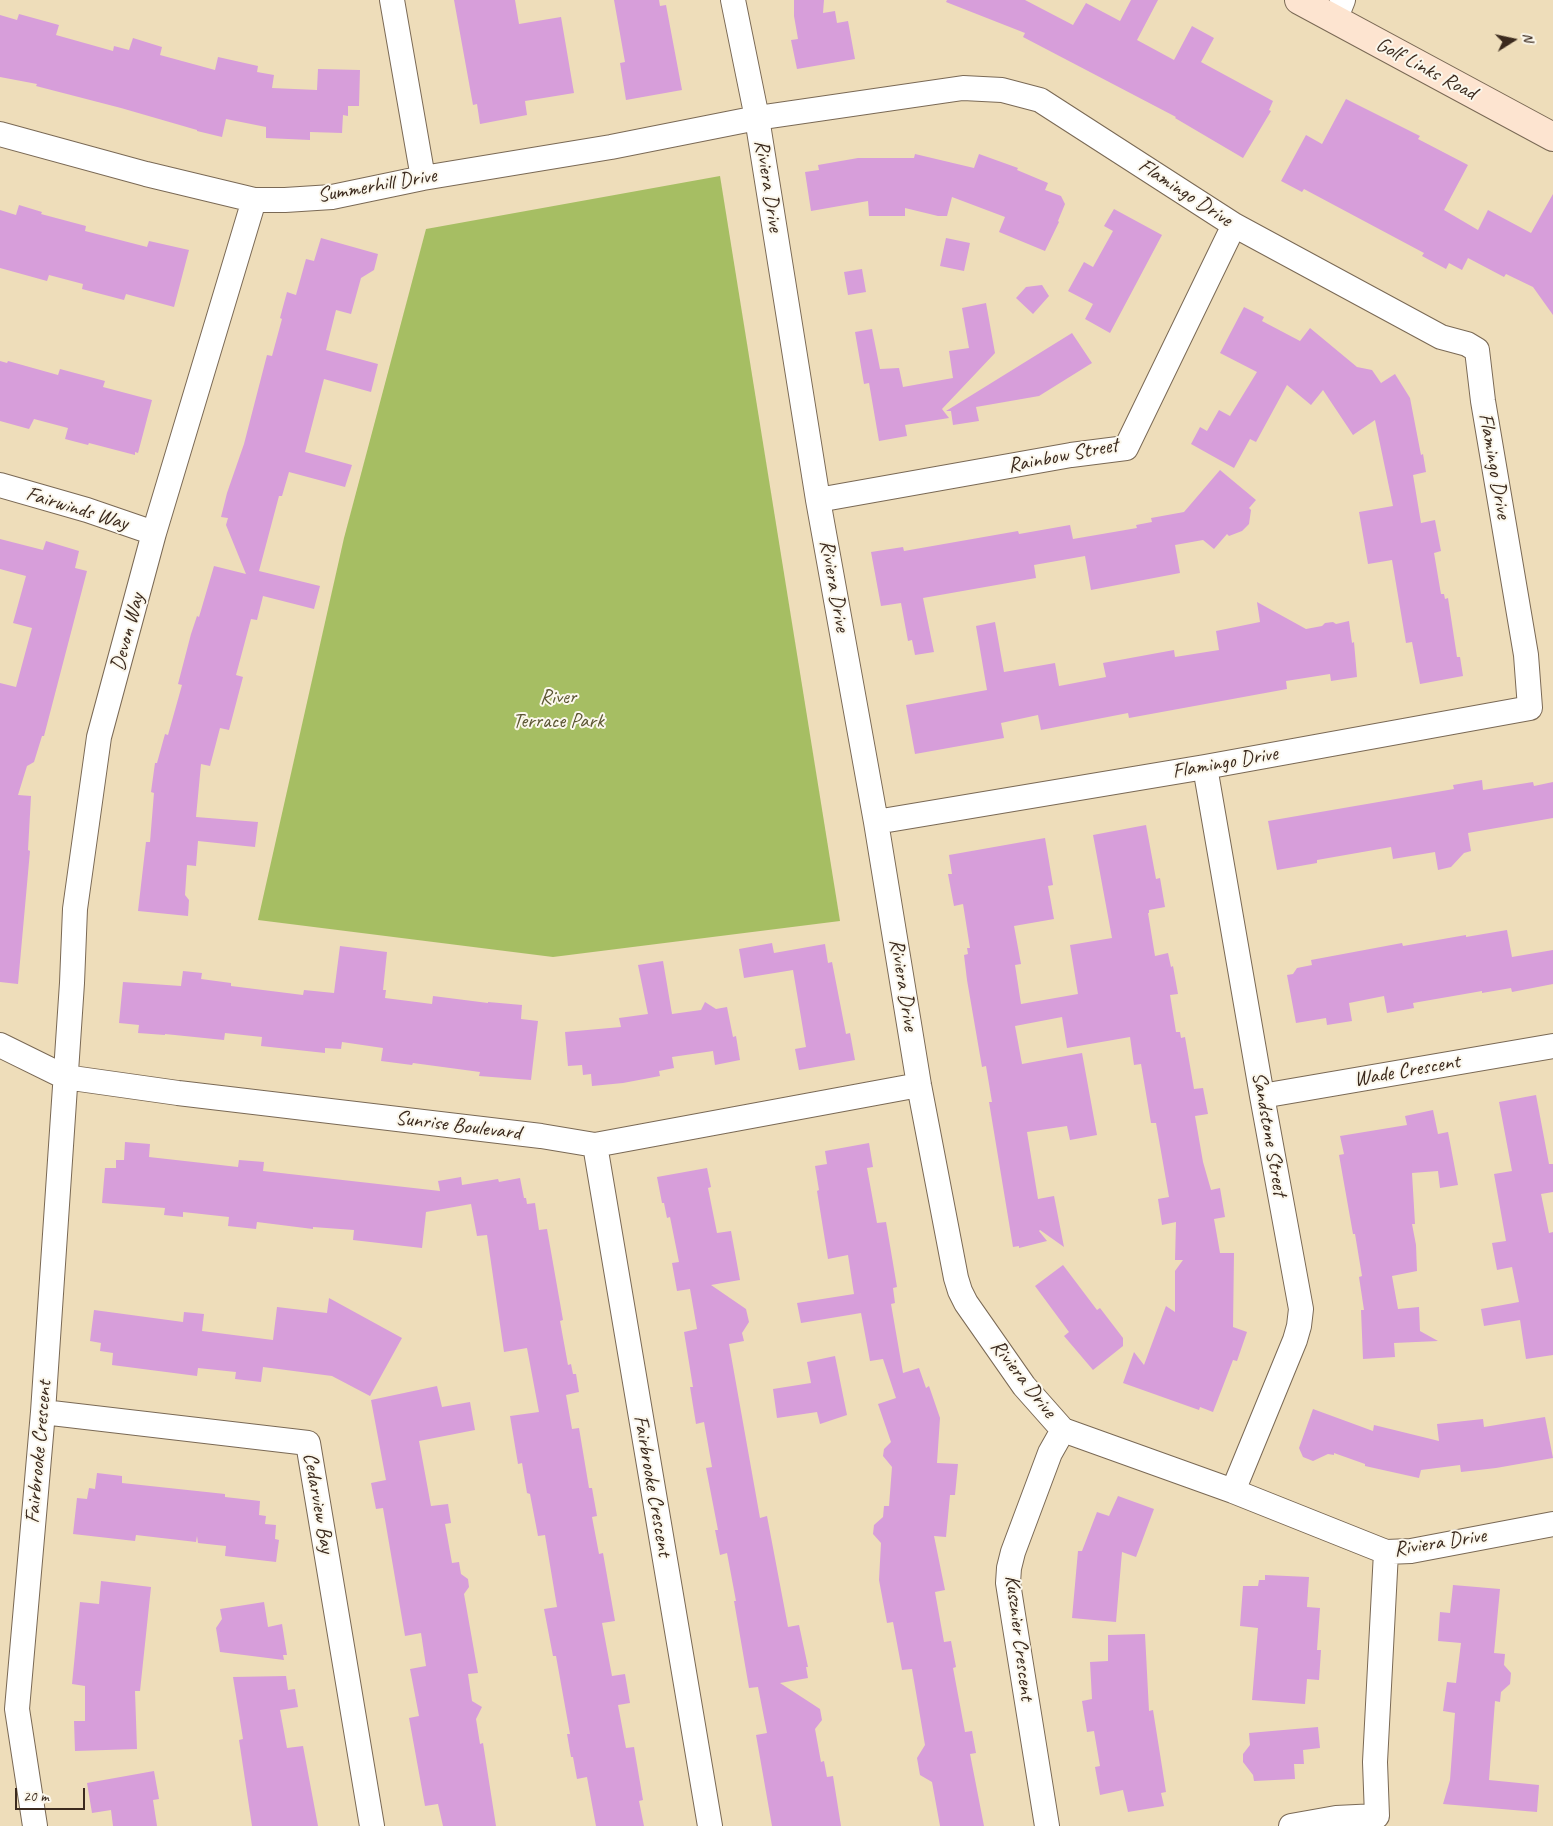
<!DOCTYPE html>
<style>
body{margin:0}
#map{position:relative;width:1553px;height:1826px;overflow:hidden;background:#eeddba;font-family:Caveat,sans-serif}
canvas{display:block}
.north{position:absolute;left:1488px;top:15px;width:50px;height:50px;-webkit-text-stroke:4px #fbf7ec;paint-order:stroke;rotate:80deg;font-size:14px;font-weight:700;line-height:20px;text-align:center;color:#3b2a1e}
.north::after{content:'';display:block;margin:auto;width:18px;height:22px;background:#3b2a1e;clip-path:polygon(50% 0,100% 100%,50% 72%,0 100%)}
.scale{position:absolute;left:15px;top:1788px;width:70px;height:22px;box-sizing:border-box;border:2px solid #3b2a1e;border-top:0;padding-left:6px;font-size:15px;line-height:18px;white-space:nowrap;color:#3b2a1e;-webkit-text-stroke:4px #fbf7ec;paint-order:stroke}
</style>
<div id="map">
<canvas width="1553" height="1826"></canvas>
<div class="north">N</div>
<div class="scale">20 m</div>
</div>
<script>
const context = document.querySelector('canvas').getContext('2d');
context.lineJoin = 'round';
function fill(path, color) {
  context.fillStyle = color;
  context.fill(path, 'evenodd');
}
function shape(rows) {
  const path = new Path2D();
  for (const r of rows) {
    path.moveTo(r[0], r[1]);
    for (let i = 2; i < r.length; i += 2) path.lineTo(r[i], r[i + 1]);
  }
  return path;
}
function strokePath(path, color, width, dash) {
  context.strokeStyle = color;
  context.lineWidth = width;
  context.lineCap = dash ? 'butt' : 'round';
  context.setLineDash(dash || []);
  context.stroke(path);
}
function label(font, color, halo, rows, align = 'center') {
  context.font = font + ' Caveat,sans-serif';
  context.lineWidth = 4;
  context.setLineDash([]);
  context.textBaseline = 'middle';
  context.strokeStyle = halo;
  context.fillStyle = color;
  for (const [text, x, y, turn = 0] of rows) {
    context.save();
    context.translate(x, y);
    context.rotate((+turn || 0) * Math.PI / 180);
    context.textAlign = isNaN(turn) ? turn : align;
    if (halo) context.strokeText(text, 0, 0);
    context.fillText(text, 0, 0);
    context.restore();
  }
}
fill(shape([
 [720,176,840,921,553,957,258,920,344,538,426,229]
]), '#a6be63');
fill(shape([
 [454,0,515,0,519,24,561,17,574,93,525,101,527,115,480,124,477,104,473,105],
 [614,0,659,0,660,6,666,5,682,90,626,100,620,63,625,62],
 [794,0,824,0,823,13,835,11,837,23,848,21,855,59,797,69,791,40,798,39,794,16],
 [947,0,1025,0,1073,25,1086,3,1120,21,1131,0,1158,0,1137,40,1174,60,1192,26,1214,38,1201,62,1273,101,1269,110,1271,111,1243,158,1175,118,1176,117,1023,37,1025,33,946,2],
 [19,14,59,25,56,35,113,51,114,46,129,50,133,38,162,47,160,55,215,70,218,57,258,66,257,72,274,75,272,88,317,90,318,69,360,70,359,106,348,106,348,116,343,115,342,133,310,132,310,140,266,138,266,127,226,119,222,137,197,131,197,130,121,108,36,86,37,84,0,77,0,15,17,20],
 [1346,99,1420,136,1418,139,1468,165,1444,210,1478,230,1488,210,1531,233,1553,194,1553,315,1533,287,1506,274,1504,277,1468,258,1462,270,1449,263,1446,269,1422,256,1424,253,1304,189,1302,192,1281,181,1306,135,1322,144],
 [915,154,974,168,979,154,1018,168,1017,170,1048,183,1045,190,1061,196,1065,204,1058,221,1059,222,1045,251,999,232,1005,217,952,197,947,216,938,216,905,208,905,216,869,216,868,201,811,211,805,172,819,170,818,165,858,158,914,158],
 [19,205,42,212,41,214,86,226,85,231,147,247,149,241,189,250,174,307,126,294,124,300,82,289,83,284,49,275,47,281,0,268,0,210,16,215],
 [1114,209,1162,235,1110,333,1085,319,1093,304,1068,291,1084,262,1093,267,1113,231,1104,226],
 [321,238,378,254,374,270,361,278,351,314,336,310,326,350,378,364,371,392,324,379,305,452,352,465,345,487,289,472,282,496,279,496,259,571,320,586,314,609,263,596,257,620,251,619,236,675,243,677,229,730,220,728,210,766,201,764,196,817,258,822,255,847,198,841,196,866,187,865,185,895,189,900,188,916,138,911,146,842,150,842,154,793,151,792,155,763,157,763,165,734,168,735,182,685,178,684,191,634,197,616,199,617,214,566,246,574,226,525,228,518,221,517,227,493,244,444,267,355,272,356,282,319,280,318,287,292,296,295,306,259,314,261],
 [946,238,970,243,964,271,940,266],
 [862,269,866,292,848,295,844,272],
 [1042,285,1049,296,1033,314,1016,298,1026,287],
 [986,303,995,353,942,409,949,418,905,425,907,436,879,441,869,383,864,384,855,332,872,329,880,369,899,368,903,387,953,378,949,351,969,348,962,308],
 [1244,307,1264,317,1262,321,1300,341,1310,328,1357,367,1372,370,1381,383,1395,374,1410,398,1421,455,1423,454,1426,472,1413,475,1421,523,1435,520,1441,551,1434,553,1441,594,1444,594,1445,599,1448,598,1457,657,1460,657,1463,676,1420,684,1412,642,1406,643,1392,560,1368,564,1359,512,1393,506,1375,420,1353,435,1323,390,1311,405,1287,385,1256,442,1250,439,1234,468,1191,444,1200,427,1207,431,1219,410,1230,416,1257,372,1220,353],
 [1072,333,1092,363,1039,396,976,407,979,421,953,425,951,411,946,411],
 [0,361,7,363,8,361,58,375,60,369,105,381,103,387,152,400,138,453,135,452,135,455,89,443,88,445,65,439,68,428,34,419,29,429,0,421],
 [1220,470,1256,500,1249,508,1251,510,1249,524,1242,531,1229,536,1227,534,1214,549,1203,540,1175,545,1180,573,1091,590,1085,556,1034,565,1036,578,923,598,934,652,915,655,912,640,908,641,901,603,881,606,871,552,903,547,904,551,1018,531,1019,534,1070,525,1073,539,1137,528,1136,525,1152,522,1151,518,1184,512],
 [0,539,43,550,46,541,79,551,75,568,87,571,44,736,42,736,34,762,27,766,18,795,31,796,28,850,30,851,18,984,0,982,0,683,16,687,32,628,13,623,26,576,0,569],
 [1257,602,1306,629,1322,626,1325,623,1333,622,1336,624,1349,621,1352,643,1354,642,1357,677,1331,681,1330,674,1286,681,1287,689,1129,718,1128,713,1041,730,1038,715,1001,723,1004,738,915,754,906,705,987,690,976,626,995,622,1004,672,1055,663,1059,686,1106,677,1103,663,1174,650,1175,657,1219,650,1216,631,1260,622],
 [1482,780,1483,790,1533,782,1534,786,1553,782,1553,818,1468,833,1471,851,1464,853,1451,867,1438,870,1435,852,1393,859,1391,847,1317,860,1317,863,1277,870,1268,821,1454,789,1453,785],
 [1146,825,1156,879,1160,878,1165,907,1149,910,1149,913,1148,913,1155,956,1168,953,1171,967,1173,966,1178,994,1170,995,1176,1032,1180,1032,1181,1038,1185,1037,1194,1089,1203,1088,1208,1114,1195,1116,1203,1162,1211,1190,1220,1188,1225,1217,1214,1219,1220,1253,1234,1253,1233,1327,1247,1332,1237,1361,1233,1360,1213,1412,1200,1407,1199,1410,1123,1383,1134,1352,1144,1365,1166,1306,1175,1312,1175,1271,1183,1260,1175,1260,1176,1222,1162,1225,1158,1199,1169,1197,1156,1123,1151,1123,1141,1064,1134,1065,1130,1037,1067,1048,1062,1017,1015,1026,1022,1064,1082,1053,1097,1135,1070,1140,1067,1126,1027,1132,1038,1199,1054,1196,1064,1247,1040,1230,1039,1231,1047,1241,1019,1248,1019,1246,1013,1247,989,1102,992,1102,986,1066,982,1067,967,980,964,955,968,954,967,948,970,948,963,904,954,906,948,874,952,874,949,855,1045,838,1053,885,1048,886,1054,919,1014,926,1021,964,1015,965,1021,1004,1078,994,1070,945,1112,938,1093,835],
 [1507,930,1512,957,1553,950,1553,984,1512,992,1511,988,1482,993,1482,991,1413,1003,1414,1008,1387,1013,1384,996,1349,1003,1352,1021,1327,1025,1326,1018,1296,1023,1287,975,1293,974,1297,968,1312,965,1311,960,1402,943,1403,946,1466,935,1466,937],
 [772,943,774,953,825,944,828,963,832,962,846,1034,850,1033,855,1060,799,1070,795,1049,806,1047,793,970,744,978,739,949],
 [340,946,387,952,383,990,386,990,385,998,432,1004,433,996,488,1003,488,1002,522,1005,521,1019,538,1021,531,1080,479,1076,480,1072,413,1063,412,1065,381,1061,383,1048,342,1042,341,1049,325,1048,325,1053,261,1046,262,1037,225,1033,224,1040,165,1034,165,1035,138,1033,139,1025,119,1023,123,982,181,986,183,971,202,973,201,979,231,983,231,986,303,995,304,990,334,993],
 [663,961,672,1014,701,1010,705,1002,716,1009,727,1007,733,1037,736,1036,740,1060,715,1065,713,1051,672,1057,674,1068,659,1071,660,1076,623,1083,592,1086,591,1074,583,1075,582,1065,568,1066,565,1032,621,1027,619,1018,648,1014,638,965],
 [1536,1095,1549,1164,1553,1164,1553,1192,1541,1194,1549,1233,1553,1232,1553,1355,1526,1359,1520,1320,1484,1326,1481,1309,1519,1302,1512,1267,1497,1270,1492,1243,1506,1241,1494,1174,1512,1171,1499,1102],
 [1433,1110,1438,1134,1448,1132,1458,1185,1440,1188,1438,1171,1412,1173,1415,1224,1412,1224,1416,1245,1417,1271,1392,1276,1398,1309,1419,1307,1420,1331,1438,1341,1394,1343,1395,1357,1363,1359,1361,1310,1364,1310,1359,1277,1362,1276,1355,1234,1353,1234,1339,1155,1344,1154,1340,1136,1407,1125,1405,1116],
 [125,1142,150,1144,149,1157,238,1167,239,1160,264,1162,263,1171,440,1191,438,1181,461,1177,462,1185,498,1179,499,1182,520,1178,524,1198,526,1198,527,1204,535,1203,539,1230,547,1229,563,1320,560,1321,568,1365,571,1364,573,1374,576,1374,579,1392,566,1395,572,1429,579,1428,589,1488,592,1488,597,1516,592,1517,599,1554,603,1553,615,1621,602,1623,612,1676,625,1674,630,1703,618,1705,626,1748,634,1747,643,1800,639,1801,644,1826,596,1826,587,1777,577,1779,573,1757,571,1757,567,1734,570,1734,556,1656,553,1656,544,1609,557,1607,545,1535,538,1536,530,1494,527,1493,522,1463,518,1464,510,1416,539,1412,527,1348,504,1352,487,1235,477,1236,471,1204,426,1212,422,1248,353,1240,354,1230,313,1227,313,1229,257,1222,256,1229,228,1226,229,1217,183,1212,183,1217,164,1215,165,1208,102,1203,105,1168,116,1168,116,1160,124,1160],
 [869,1143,873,1167,867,1168,877,1223,886,1222,897,1287,893,1288,895,1303,891,1304,903,1373,919,1368,926,1388,929,1386,940,1418,937,1463,958,1464,955,1495,950,1495,946,1537,934,1536,945,1590,935,1592,944,1642,951,1641,956,1667,953,1668,965,1732,972,1731,976,1753,970,1754,984,1826,940,1826,932,1782,920,1775,917,1758,925,1745,912,1669,902,1670,893,1622,887,1623,879,1580,881,1543,873,1534,874,1525,883,1517,884,1506,889,1506,892,1467,883,1456,884,1449,891,1442,878,1404,896,1398,883,1359,870,1361,861,1313,801,1323,797,1303,854,1294,848,1255,828,1259,817,1191,819,1190,815,1166,827,1164,825,1151],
 [707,1168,711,1187,708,1188,717,1233,731,1231,740,1280,711,1285,746,1309,749,1322,742,1333,744,1341,729,1344,760,1518,767,1516,788,1627,799,1625,808,1667,806,1667,808,1678,780,1683,820,1709,822,1720,815,1729,821,1762,824,1761,827,1777,833,1776,841,1826,772,1826,756,1735,767,1733,758,1687,749,1688,734,1601,736,1601,727,1553,720,1555,715,1530,718,1530,706,1468,712,1467,704,1422,696,1424,690,1387,693,1387,684,1332,697,1329,690,1289,677,1291,672,1263,679,1262,670,1217,667,1218,664,1203,662,1203,657,1177],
 [1063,1265,1097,1310,1100,1308,1123,1338,1123,1346,1093,1370,1064,1336,1069,1332,1035,1286],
 [329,1298,402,1338,370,1396,332,1376,263,1367,261,1382,235,1379,236,1372,198,1368,197,1376,112,1365,113,1353,100,1351,101,1343,90,1341,94,1310,183,1322,184,1312,204,1314,202,1331,273,1340,277,1307,327,1313],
 [835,1356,847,1415,820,1424,817,1412,777,1418,773,1389,811,1383,807,1362],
 [437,1386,442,1407,470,1402,475,1430,419,1441,431,1506,448,1504,451,1523,445,1524,452,1563,459,1562,461,1574,468,1579,469,1587,464,1594,478,1673,468,1674,472,1701,482,1707,476,1719,480,1744,483,1743,496,1826,443,1826,438,1804,425,1806,409,1718,419,1716,410,1669,426,1666,421,1633,405,1636,383,1508,376,1509,371,1483,386,1480,371,1400],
 [1313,1409,1373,1431,1374,1425,1439,1441,1437,1424,1483,1419,1484,1427,1545,1417,1553,1458,1496,1468,1461,1472,1460,1465,1421,1470,1419,1478,1365,1466,1365,1464,1334,1453,1334,1455,1328,1454,1313,1461,1303,1457,1299,1448],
 [97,1473,122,1476,122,1483,225,1494,225,1497,260,1501,259,1515,266,1516,265,1524,276,1525,275,1539,279,1540,276,1562,225,1556,226,1546,198,1543,197,1536,196,1542,136,1535,135,1541,73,1534,77,1498,87,1499,89,1488,95,1489],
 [1118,1496,1154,1509,1136,1557,1122,1552,1116,1622,1072,1618,1078,1551,1082,1551,1097,1512,1109,1516],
 [1265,1575,1309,1577,1307,1607,1320,1608,1317,1650,1321,1650,1319,1680,1307,1679,1305,1704,1252,1700,1258,1628,1240,1626,1243,1586,1258,1586,1259,1580,1265,1580],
 [101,1581,151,1587,140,1691,135,1691,137,1749,75,1751,74,1721,85,1721,85,1686,72,1684,80,1602,99,1604],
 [1453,1585,1500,1589,1494,1653,1505,1654,1504,1665,1511,1673,1510,1684,1501,1692,1500,1702,1495,1701,1489,1780,1539,1785,1537,1812,1443,1804,1450,1780,1455,1713,1443,1711,1447,1682,1456,1683,1461,1643,1438,1641,1440,1612,1450,1613],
 [264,1602,268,1627,282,1624,287,1655,283,1655,284,1660,220,1652,216,1628,222,1619,220,1609],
 [1145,1634,1149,1711,1153,1710,1166,1792,1161,1793,1164,1806,1128,1812,1123,1790,1100,1795,1095,1767,1100,1766,1094,1731,1087,1732,1082,1701,1092,1699,1090,1662,1108,1661,1108,1635],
 [286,1676,288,1690,295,1689,298,1707,280,1710,287,1748,303,1746,318,1826,252,1826,239,1740,243,1739,233,1677],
 [1318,1727,1320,1748,1303,1750,1304,1764,1294,1764,1295,1779,1254,1781,1253,1775,1243,1762,1243,1754,1250,1745,1249,1733],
 [154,1771,159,1799,153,1800,157,1826,113,1826,111,1810,92,1813,87,1783]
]), '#d79eda');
const street = shape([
 [392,0,423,178],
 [733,0,757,118,818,500,876,822,919,1085,956,1278,960,1291,966,1303,1024,1386,1063,1430,1233,1491,1386,1552,1411,1551,1553,1524],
 [1335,20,1343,0],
 [0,134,146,174,254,200,285,200,332,197,423,178,611,147,757,118,963,88,1002,90,1040,100,1234,225,1441,337,1467,344,1477,350,1483,401,1526,655,1530,708,1205,767,876,822],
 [0,485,87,510,154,533],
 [818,500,1071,455,1126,448,1234,225],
 [1205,767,1262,1096,1301,1309,1299,1326,1295,1340,1233,1491],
 [0,1045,65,1077,178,1093,541,1136,595,1145,919,1085],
 [1262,1096,1553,1046],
 [595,1145,710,1826],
 [43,1412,308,1443,372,1826],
 [35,1826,17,1709,43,1412,72,983,75,909,99,737,154,533,254,200],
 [1047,1826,1014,1621,1008,1583,1009,1568,1013,1552,1050,1453,1063,1430],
 [1291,1826,1336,1818,1377,1816,1375,1762,1386,1552]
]);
const secondary = shape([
 [1299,0,1553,137]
]);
strokePath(street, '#7a6955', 26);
strokePath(secondary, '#7a6955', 30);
strokePath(street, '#fff', 24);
strokePath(secondary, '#fde4d0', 28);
label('21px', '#3b2a1e', '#fbf7ec', [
 ["Golf Links Road",1426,69,28],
 ["Summerhill Drive",377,186,-10],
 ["Riviera Drive",768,186,81],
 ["Flamingo Drive",1185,193,33],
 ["Rainbow Street",1063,456,-11],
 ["Flamingo Drive",1494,466,80],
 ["Fairwinds Way",77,509,17],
 ["Riviera Drive",834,586,80],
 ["Devon Way",128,632,-75],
 ["Flamingo Drive",1225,763,-10],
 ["Riviera Drive",903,985,81],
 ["Wade Crescent",1407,1071,-10],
 ["Sunrise Boulevard",458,1126,7],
 ["Sandstone Street",1269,1134,80],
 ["Riviera Drive",1023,1379,52],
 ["Fairbrooke Crescent",39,1452,-85],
 ["Fairbrooke Crescent",652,1486,80],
 ["Cedarview Bay",318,1503,80],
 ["Riviera Drive",1440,1543,-9],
 ["Kusznier Crescent",1019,1638,83]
]);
label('21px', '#5b5633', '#fbf7ec', [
 ["River",558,697],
 ["Terrace Park",558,721]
]);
</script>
